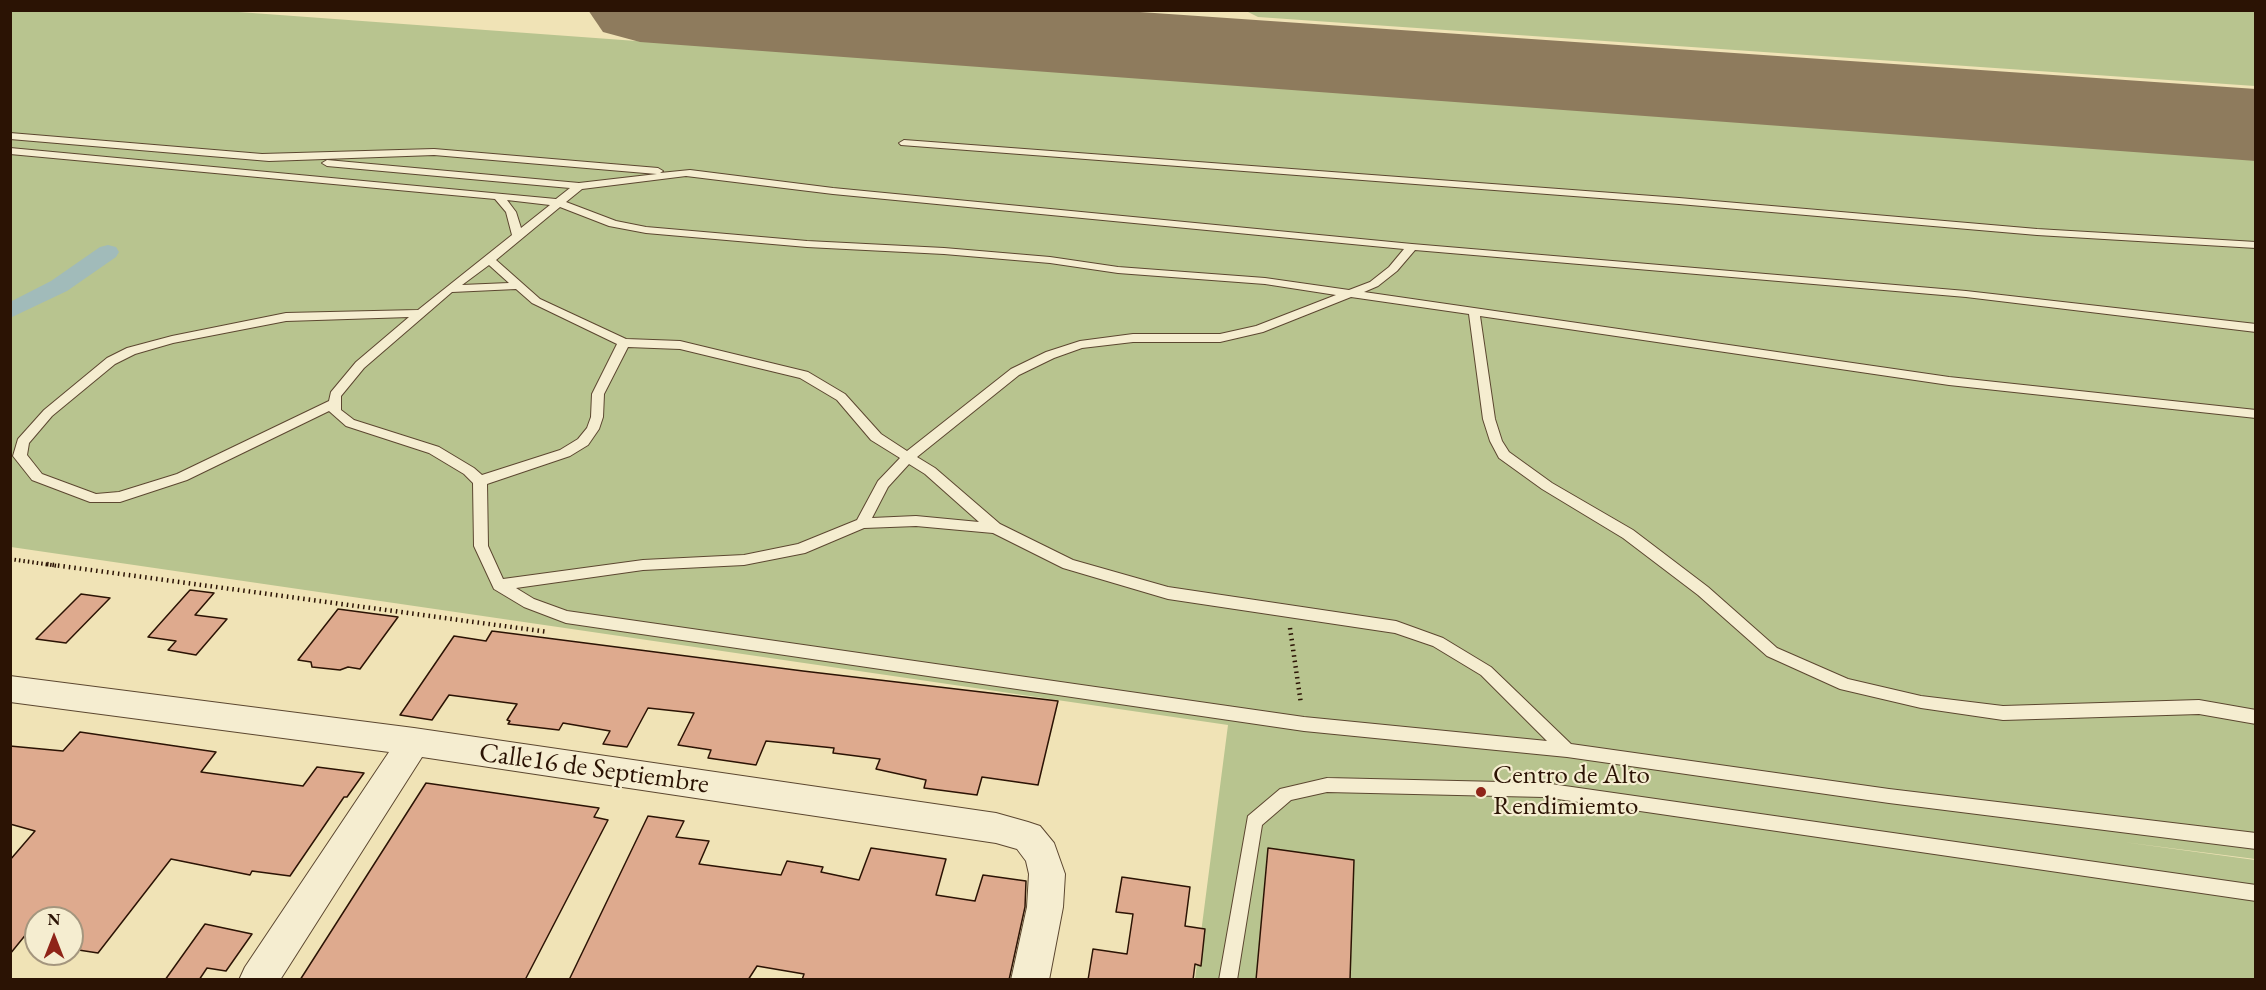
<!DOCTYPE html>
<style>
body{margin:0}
#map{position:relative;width:2266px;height:990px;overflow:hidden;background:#f0e3b6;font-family:"EB Garamond",serif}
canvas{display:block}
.frame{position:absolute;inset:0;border:12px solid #2b1304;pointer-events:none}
.north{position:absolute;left:24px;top:906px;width:60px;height:60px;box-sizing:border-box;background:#f5edd0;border:2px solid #a4967e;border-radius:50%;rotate:0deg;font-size:16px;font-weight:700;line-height:24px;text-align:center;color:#2b1304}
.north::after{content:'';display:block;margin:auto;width:21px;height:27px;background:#8f2418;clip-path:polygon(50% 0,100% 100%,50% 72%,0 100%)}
</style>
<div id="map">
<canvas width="2266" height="990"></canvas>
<div class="frame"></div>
<div class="north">N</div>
</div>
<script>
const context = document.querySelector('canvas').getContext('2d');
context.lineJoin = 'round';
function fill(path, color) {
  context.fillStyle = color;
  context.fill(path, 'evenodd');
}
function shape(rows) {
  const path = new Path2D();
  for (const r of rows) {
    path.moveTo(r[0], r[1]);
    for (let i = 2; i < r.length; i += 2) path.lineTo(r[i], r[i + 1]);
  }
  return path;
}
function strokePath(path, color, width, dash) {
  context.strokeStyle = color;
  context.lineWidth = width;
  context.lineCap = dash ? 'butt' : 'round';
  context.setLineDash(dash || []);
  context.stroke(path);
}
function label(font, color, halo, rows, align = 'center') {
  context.font = font + ' "EB Garamond",serif';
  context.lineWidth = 4.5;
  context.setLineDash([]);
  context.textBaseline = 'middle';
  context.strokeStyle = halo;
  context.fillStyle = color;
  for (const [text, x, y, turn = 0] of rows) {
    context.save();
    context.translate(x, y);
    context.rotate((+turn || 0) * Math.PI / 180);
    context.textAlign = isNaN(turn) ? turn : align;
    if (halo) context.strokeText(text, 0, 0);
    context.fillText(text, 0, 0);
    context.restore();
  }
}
fill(shape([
 [11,11,225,11,2255,159,2255,859,2123,842,2255,860,2255,979,1195,979,1228,725,11,547],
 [1246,11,2255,11,2255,86,1258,17]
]), '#b8c48f');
fill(shape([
 [108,245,116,247,119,252,116,257,67,291,10,318,10,302,51,281,100,247,108,245]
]), '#a1bbba');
fill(shape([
 [665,10,806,10,816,13,822,22,816,31,801,35,686,23,671,19,665,10]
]), '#8e7b5d');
fill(shape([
 [588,10,1111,10,2256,89,2256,161,640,42,603,32,588,10]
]), '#8e7b5d');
const building = shape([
 [190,590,214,593,195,615,227,619,196,655,168,650,176,641,148,637,190,590],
 [81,594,110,598,66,643,36,639,81,594],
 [338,609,398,617,360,669,348,667,340,670,312,667,311,662,298,660,338,609],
 [492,631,803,671,1058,701,1038,785,982,777,977,795,924,788,926,780,876,769,880,759,833,753,834,748,766,741,756,765,708,758,711,750,678,745,694,713,648,708,627,747,603,744,610,731,563,723,559,730,508,724,510,721,507,720,517,704,449,695,432,720,400,715,454,636,486,641,492,631],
 [80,732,216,752,201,772,303,786,317,767,364,773,347,797,344,797,290,876,252,871,250,875,171,859,98,953,72,949,72,918,36,918,36,922,10,954,10,860,35,831,10,824,10,746,63,751,80,732],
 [426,783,599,808,594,817,608,820,525,980,300,980,426,783],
 [648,816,684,821,676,837,709,841,699,864,781,875,787,861,823,867,821,872,859,880,871,848,946,859,936,895,975,901,983,875,1026,881,1025,907,1009,980,802,980,804,974,757,966,748,980,569,980,648,816],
 [1268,848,1354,860,1350,980,1256,980,1268,848],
 [1122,877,1190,887,1185,926,1205,929,1201,966,1195,964,1193,980,1088,980,1093,949,1127,954,1133,914,1116,912,1122,877],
 [205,924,252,934,226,971,207,968,199,980,165,980,205,924]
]);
fill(building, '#deaa8e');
strokePath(building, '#2b1304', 1.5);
const service = shape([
 [10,133,262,154,434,149,658,168,663,171,660,173,690,170,833,188,1412,244,1966,291,2256,324,2256,332,1966,297,1415,250,1397,271,1378,286,1364,292,1949,377,2256,410,2256,418,1949,385,1480,316,1495,419,1502,441,1509,452,1552,483,1633,530,1708,587,1777,648,1848,679,1921,696,2003,706,2199,700,2256,710,2256,724,2199,714,2003,720,1921,708,1840,689,1767,656,1698,595,1623,538,1542,489,1499,458,1490,441,1483,419,1469,314,1351,297,1263,332,1220,342,1133,342,1082,348,1054,358,1019,375,917,457,935,468,1000,524,1073,560,1168,587,1396,621,1443,638,1491,667,1571,744,1889,789,2256,833,2256,849,1889,803,1567,757,1304,731,566,623,524,607,494,589,474,546,473,483,464,474,429,453,346,426,329,411,187,480,120,502,90,502,32,480,13,456,18,439,44,410,107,358,127,348,172,336,286,313,418,310,512,235,506,212,495,199,10,154,10,148,556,199,570,188,327,166,322,163,327,160,579,183,657,174,434,155,269,161,10,139,10,133],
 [686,176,833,194,1404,249,1389,267,1370,282,1349,290,1265,278,1118,267,1050,257,944,248,807,241,646,227,616,221,566,202,582,189,686,176],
 [507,200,550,205,521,228,516,212,507,200],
 [560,207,609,226,646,233,807,247,944,254,1050,263,1118,273,1265,284,1336,295,1256,326,1220,334,1133,334,1080,341,1046,352,1011,369,907,451,881,434,845,394,808,372,680,341,626,339,540,299,496,260,560,207],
 [489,265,509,283,462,285,489,265],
 [516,289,532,303,617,344,592,394,591,417,587,428,578,439,560,450,482,475,474,468,439,447,354,420,341,410,341,396,364,368,452,292,516,289],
 [409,317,356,362,331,392,329,401,177,474,119,492,96,494,42,474,27,455,29,443,52,416,115,364,135,354,173,343,286,321,409,317],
 [628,347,680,349,800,378,837,400,871,440,900,458,878,481,857,520,798,544,744,555,643,560,503,579,488,546,487,484,570,456,588,445,599,429,603,417,604,394,628,347],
 [909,464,925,474,979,522,916,516,872,518,888,487,909,464],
 [916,526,993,533,1063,568,1168,599,1395,633,1433,646,1481,675,1547,741,1304,717,567,611,534,599,516,588,643,570,744,565,805,553,864,528,916,526],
 [904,140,1679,198,2037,229,2256,242,2256,248,2037,235,1679,204,901,145,899,143,904,140],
 [1327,778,1544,783,2256,885,2256,901,1544,797,1327,792,1291,800,1262,825,1237,980,1219,980,1248,816,1280,789,1327,778]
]);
const minor = shape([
 [10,676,414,728,996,813,1028,822,1040,826,1054,843,1065,874,1063,907,1049,980,1011,980,1027,907,1029,874,1026,861,1017,849,996,843,422,757,280,980,239,980,245,967,389,752,10,702,10,676]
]);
strokePath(service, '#5c4730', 2);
strokePath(minor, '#5c4730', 2);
strokePath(shape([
 [10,559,58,566]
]), '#2b1304', 4, [1.5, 3]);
strokePath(shape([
 [47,564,548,632],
 [1290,628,1301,704]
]), '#2b1304', 4.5, [1.5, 4]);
fill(service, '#f5edd0');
fill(minor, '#f5edd0');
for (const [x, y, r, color] of [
 [1481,792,6,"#8f2418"]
]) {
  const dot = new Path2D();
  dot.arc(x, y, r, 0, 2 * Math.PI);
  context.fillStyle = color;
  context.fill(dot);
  strokePath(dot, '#f5edd0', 2);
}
label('27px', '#2b1304', '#f5edd0', [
 ["Calle16 de Septiembre",594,769,8]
]);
label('27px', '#2b1304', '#f5edd0', [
 ["Centro de Alto",1493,776],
 ["Rendimiemto",1493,807]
], 'left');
</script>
